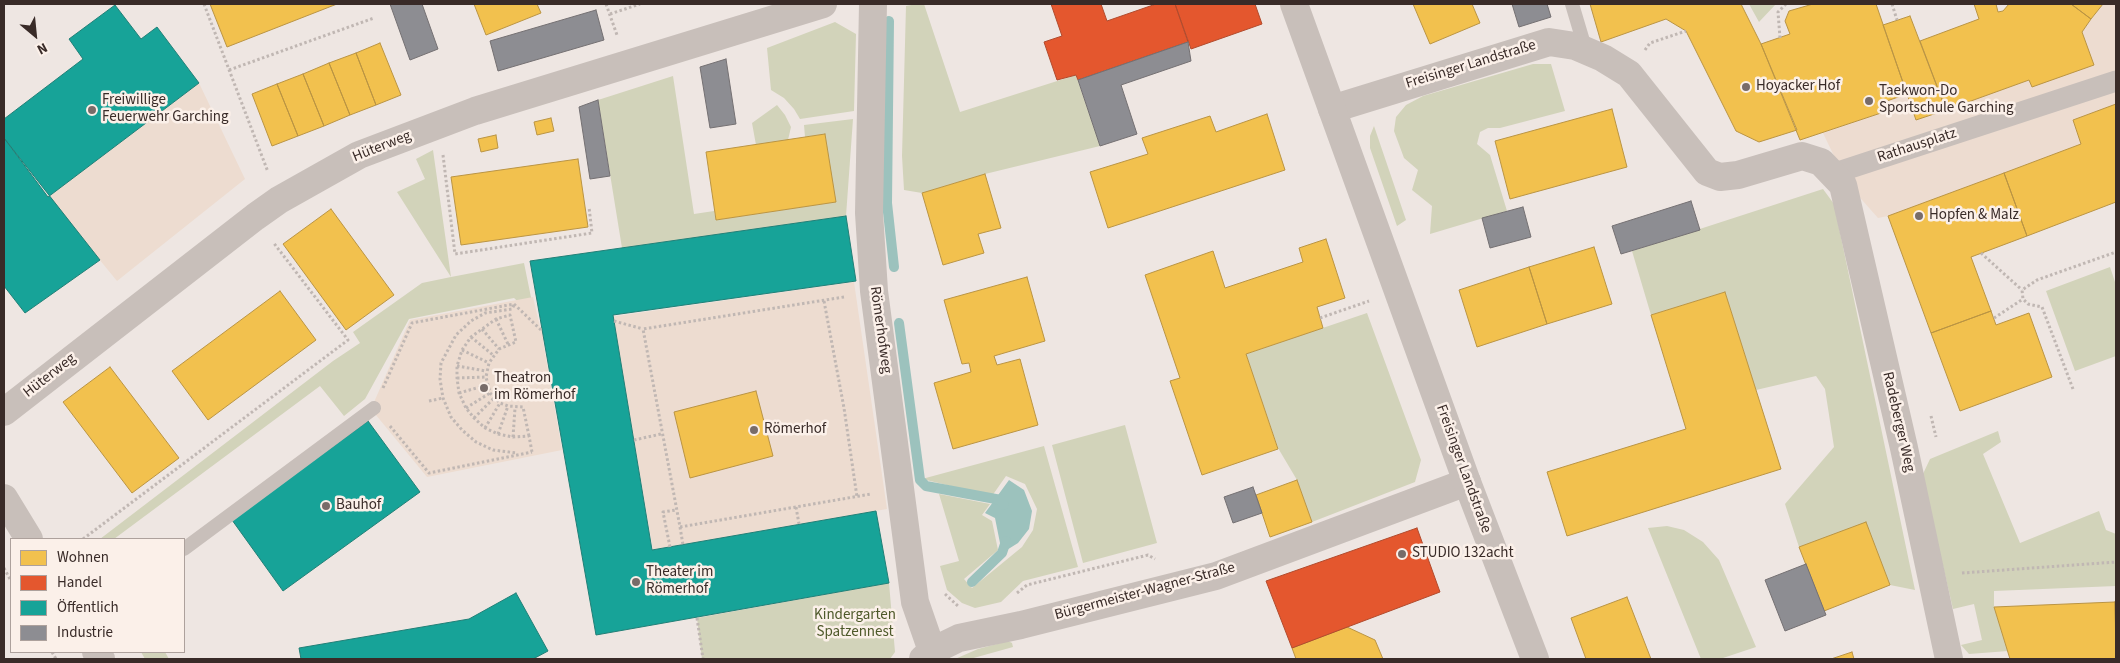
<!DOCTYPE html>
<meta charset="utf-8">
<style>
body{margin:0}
#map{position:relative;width:2120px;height:663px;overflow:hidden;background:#eee6e2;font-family:"Source Sans 3",sans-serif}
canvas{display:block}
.frame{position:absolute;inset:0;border:5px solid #392b28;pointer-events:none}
.legend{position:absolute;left:10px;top:538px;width:175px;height:115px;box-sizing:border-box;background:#fbf0e9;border:1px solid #ada19c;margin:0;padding:6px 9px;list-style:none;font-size:15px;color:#392b28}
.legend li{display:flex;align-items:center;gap:10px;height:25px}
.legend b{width:25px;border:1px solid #ada19c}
.north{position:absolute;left:10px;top:10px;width:50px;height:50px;-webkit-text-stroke:4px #fbf0e9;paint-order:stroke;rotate:152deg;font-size:14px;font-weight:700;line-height:20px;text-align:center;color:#392b28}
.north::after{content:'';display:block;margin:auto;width:18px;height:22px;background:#392b28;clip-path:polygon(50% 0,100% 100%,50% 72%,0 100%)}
</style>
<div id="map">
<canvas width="2120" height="663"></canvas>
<div class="frame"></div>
<ul class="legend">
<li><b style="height:14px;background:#f2c14e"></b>Wohnen</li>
<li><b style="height:14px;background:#e4572e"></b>Handel</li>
<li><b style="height:14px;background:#17a398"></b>Öffentlich</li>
<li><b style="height:14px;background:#8d8d92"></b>Industrie</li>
</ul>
<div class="north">N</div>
</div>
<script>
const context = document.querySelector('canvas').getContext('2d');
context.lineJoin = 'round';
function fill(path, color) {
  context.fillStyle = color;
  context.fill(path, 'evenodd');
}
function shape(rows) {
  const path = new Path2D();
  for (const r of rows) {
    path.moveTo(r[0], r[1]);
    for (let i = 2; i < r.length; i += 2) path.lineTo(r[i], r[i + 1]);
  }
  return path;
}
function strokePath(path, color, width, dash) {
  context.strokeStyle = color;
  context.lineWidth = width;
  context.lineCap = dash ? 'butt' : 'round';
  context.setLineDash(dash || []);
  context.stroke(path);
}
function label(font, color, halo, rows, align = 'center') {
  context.font = font + ' "Source Sans 3",sans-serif';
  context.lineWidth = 5;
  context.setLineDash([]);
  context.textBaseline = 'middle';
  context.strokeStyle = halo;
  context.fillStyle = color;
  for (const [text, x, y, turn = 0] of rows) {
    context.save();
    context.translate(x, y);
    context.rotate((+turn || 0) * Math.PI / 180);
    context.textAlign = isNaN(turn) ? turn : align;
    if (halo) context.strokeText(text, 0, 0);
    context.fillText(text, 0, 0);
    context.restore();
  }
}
fill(shape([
 [917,4,924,4,960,112,1076,75,1100,146,985,174,922,193,904,190,902,156,906,6],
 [1749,4,1776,4,1759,22],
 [835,22,856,34,854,111,800,119,794,109,784,98,771,90,767,48],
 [1533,64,1551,64,1565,111,1500,128,1488,128,1480,132,1477,144,1490,155,1507,211,1430,234,1432,206,1412,190,1418,170,1404,158,1394,131,1396,117,1406,105,1423,96],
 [673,76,694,214,714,211,716,220,835,202,825,134,805,137,804,125,853,119,846,216,622,248,598,100],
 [777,105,785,115,791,127,788,140,756,145,752,123],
 [1374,126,1406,220,1397,226,1370,148,1370,136],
 [433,150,451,277,524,263,535,317,514,298,409,319,365,399,344,416,320,386,114,539,100,539,333,361,360,343,353,332,422,283,451,277,397,192,425,179,416,159],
 [1823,189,1834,204,1915,590,1890,585,1866,523,1799,547,1785,504,1834,447,1825,389,1816,376,1756,390,1725,292,1651,315,1632,251],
 [2110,267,2116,285,2116,356,2075,371,2046,291],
 [1367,313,1421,460,1415,482,1312,522,1297,480,1278,448,1246,354],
 [1125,425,1157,543,1083,563,1052,445],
 [1998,431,2001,442,1983,454,2020,543,2099,511,2106,530,2116,534,2116,586,1994,591,1994,607,2008,651,1969,654,1961,645,1982,640,1974,604,1953,609,1922,476,1930,459],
 [1044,446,1078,567,1023,581,1001,602,975,608,962,603,947,590,940,566,959,561,939,494,990,504,982,515,992,521,998,550,964,579,972,588,1022,547,1033,530,1037,509,1025,484,1006,476,992,496,922,479],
 [1667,526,1684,530,1703,542,1719,560,1756,647,1720,659,1701,659,1648,528],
 [889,583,895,652,890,659,702,659,697,618],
 [1008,641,1012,643,1013,647,970,659,955,659,978,649],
 [141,652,165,652,169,659,145,659]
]), '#d2d3ba');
fill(shape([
 [2103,4,2116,4,2116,104,2073,120,2081,144,1888,216,1878,218,1847,183,1823,133,1884,112,1881,103,1907,94,1917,120,2029,80,2093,65,2082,32],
 [199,83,245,179,117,281,48,197],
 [854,282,887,509,653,550,615,330,543,341,562,450,427,477,371,409,410,320,533,297,540,327]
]), '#eddcd0');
fill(shape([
 [1009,480,1024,490,1032,511,1029,529,1018,543,1002,553,995,518,985,513]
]), '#9cc2bd');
const homes = shape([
 [210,4,337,4,227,47,210,4],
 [474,4,537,4,541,13,486,35,474,4],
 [1413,4,1472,4,1480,23,1430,44,1413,4],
 [1590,4,1741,4,1761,44,1797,130,1759,142,1736,131,1686,31,1666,19,1601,42,1590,4],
 [1813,4,1876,4,1907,94,1881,103,1884,112,1800,140,1761,44,1790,34,1785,21,1789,11,1813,4],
 [1974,4,1996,4,1998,12,2003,11,2009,4,2071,4,2091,19,2082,32,2094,65,2032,87,2029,80,1946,110,1920,41,1979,19,1974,4],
 [2071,4,2103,4,2091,19,2071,4],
 [1910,16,1946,110,1916,120,1883,25,1910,16],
 [380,43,401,95,376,105,356,53,380,43],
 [356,53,376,105,350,115,329,63,356,53],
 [329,63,350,115,324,126,303,74,329,63],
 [303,74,324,126,298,136,277,84,303,74],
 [277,84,298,136,272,146,252,94,277,84],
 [2116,104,2116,202,2027,236,2004,173,2081,144,2073,120,2116,104],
 [1612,109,1627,167,1510,199,1495,141,1612,109],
 [1267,114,1285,170,1108,228,1090,172,1148,154,1142,138,1210,116,1216,132,1267,114],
 [551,118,554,131,537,135,534,122,551,118],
 [825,134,836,202,716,220,706,152,825,134],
 [496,135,498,148,481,152,478,139,496,135],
 [578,159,588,227,461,245,451,177,578,159],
 [2004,173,2027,236,1971,257,1991,311,1931,333,1888,216,2004,173],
 [985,174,1001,228,978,234,984,253,943,265,922,193,985,174],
 [331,209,394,295,346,330,283,244,331,209],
 [1326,239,1345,298,1317,307,1323,328,1246,354,1278,449,1202,475,1170,381,1180,378,1145,275,1213,251,1225,288,1303,262,1299,248,1326,239],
 [1594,247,1612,304,1547,324,1529,267,1594,247],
 [1529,267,1547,324,1477,347,1459,290,1529,267],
 [1027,277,1045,341,994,356,997,365,1020,359,1038,425,953,449,934,383,971,372,969,363,962,364,944,300,1027,277],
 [280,291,316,340,208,420,172,371,280,291],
 [1725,292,1781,469,1567,536,1547,472,1686,429,1651,315,1725,292],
 [1991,311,1996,325,2029,313,2052,377,1960,411,1931,333,1991,311],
 [110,367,179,458,132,493,63,402,110,367],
 [756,391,773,456,690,478,674,412,756,391],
 [1297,480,1312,522,1270,537,1256,495,1297,480],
 [1866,522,1890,585,1824,611,1799,547,1866,522],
 [1627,597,1651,659,1586,659,1571,618,1627,597],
 [2115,602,2116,602,2116,642,2115,602],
 [2115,602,2116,659,2010,659,1994,607,2115,602],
 [1347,627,1375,640,1383,659,1296,659,1292,648,1347,627],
 [1852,652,1854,659,1831,659,1852,652]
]);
fill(homes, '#f2c14e');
strokePath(homes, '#ba9443', 1);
const shops = shape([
 [1051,4,1101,4,1107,21,1156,4,1175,4,1188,42,1078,80,1076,75,1057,80,1044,42,1062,36,1051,4],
 [1175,4,1255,4,1262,24,1191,49,1175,4],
 [1417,528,1440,592,1292,648,1266,581,1417,528]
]);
fill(shops, '#e4572e');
strokePath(shops, '#b14a2c', 1);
const public = shape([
 [115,5,141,39,157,27,199,83,48,197,4,138,4,119,83,59,69,39,115,5],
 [4,138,100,260,25,313,4,286,4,138],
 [846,216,856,281,613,315,614,321,652,550,876,511,889,583,596,635,530,261,846,216],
 [368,421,420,492,283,591,232,520,368,421],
 [516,593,548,651,533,659,301,659,299,648,469,619,516,593]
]);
fill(public, '#17a398');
strokePath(public, '#217f76', 1);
const industry = shape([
 [390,4,422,4,438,49,410,60,390,4],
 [1512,4,1547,4,1551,17,1519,27,1512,4],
 [596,10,604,40,498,71,490,41,596,10],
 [1188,42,1191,61,1121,85,1137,134,1100,146,1078,80,1188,42],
 [726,59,736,124,710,128,700,67,726,59],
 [598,100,610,176,590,179,579,107,598,100],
 [1691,201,1700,230,1621,254,1612,226,1691,201],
 [1523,207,1531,237,1490,248,1482,218,1523,207],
 [1253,487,1262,513,1233,523,1224,497,1253,487],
 [1806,564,1826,615,1785,631,1765,580,1806,564]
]);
fill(industry, '#8d8d92');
strokePath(industry, '#747072', 1);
strokePath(shape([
 [889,21,887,203,894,267],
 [899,323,920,480,926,486,1001,500,1004,505],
 [972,582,1002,553,1006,541]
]), '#9cc2bd', 10);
strokePath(shape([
 [204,4,268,172],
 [606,4,617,35],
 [1892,4,1897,20],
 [610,14,640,4],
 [1780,38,1778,12,1786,4],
 [1645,50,1650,43,1686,31],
 [229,70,374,18],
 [443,155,455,254,592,233,589,207],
 [1981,253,2022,290],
 [844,297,643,329,680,527,871,494],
 [824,301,844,408,857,497],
 [514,304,541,330],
 [514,305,512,309,485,313,471,321,456,335,441,363,440,379,443,398,451,417,462,430,476,442,493,450,517,453],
 [1320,318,1369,301],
 [1994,318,2023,299],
 [496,319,508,344],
 [614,321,643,329],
 [482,329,499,349],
 [471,337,493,355],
 [462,350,489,363],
 [457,366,486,371],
 [457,378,486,377],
 [383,388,412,323,514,304],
 [2073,389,2042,307,2028,304,2023,299,2022,290,2037,280,2116,252],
 [459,393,487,385],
 [429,401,443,398],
 [466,408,490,393],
 [1931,416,1936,437],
 [474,418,494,398],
 [390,426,429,473,532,452],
 [485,428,500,403],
 [498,434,508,406],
 [529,436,523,407,508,406,500,403,490,393,486,377,489,363,499,349,516,342,510,315,496,319,471,337,462,350,457,366,457,378,459,393,466,408,474,418,485,428,498,434,513,437,529,436,532,452],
 [513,437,515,408],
 [634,440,661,434],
 [796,507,799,524],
 [680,527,683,545],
 [83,539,348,340,273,242],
 [670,547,663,512,676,510],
 [4,568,11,581],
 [1962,573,2116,562],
 [1017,593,1027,585,1148,555,1155,559],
 [945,594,959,607],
 [697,618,703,659],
 [52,652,56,659]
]), '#c0b7b3', 3, [2.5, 2.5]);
strokePath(shape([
 [1572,4,1586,51],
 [184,549,374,408]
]), '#c8bfba', 14);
strokePath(shape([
 [1832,174,2116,81]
]), '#c8bfba', 21);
strokePath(shape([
 [873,4,869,213,874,291,915,602,932,651],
 [1332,109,1549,42,1575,46,1603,58,1629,74,1707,172,1720,177,1738,175,1802,156,1821,162,1843,185,1904,448,1949,659],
 [4,412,255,217,279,200,359,155,475,111,823,4],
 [4,498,29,539],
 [96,652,101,659],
 [923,659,932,651,959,638,1021,625,1216,576,1467,482]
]), '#c8bfba', 28);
strokePath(shape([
 [1294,4,1467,482,1535,659]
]), '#c8bfba', 28);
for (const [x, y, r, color] of [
 [1746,87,5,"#786c69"],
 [1869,101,5,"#786c69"],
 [92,110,5,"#786c69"],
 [1919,216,5,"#786c69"],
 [484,388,5,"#786c69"],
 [754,430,5,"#786c69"],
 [326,506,5,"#786c69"],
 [1402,554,5,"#786c69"],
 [636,582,5,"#786c69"]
]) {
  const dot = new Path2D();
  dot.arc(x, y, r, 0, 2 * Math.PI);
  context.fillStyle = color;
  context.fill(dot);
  strokePath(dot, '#fbf0e9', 2);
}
label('15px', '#392b28', '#fbf0e9', [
 ["Freisinger Landstraße",1471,65,-17],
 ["Rathausplatz",1917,146,-18],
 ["Hüterweg",382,147,-22],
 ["Römerhofweg",880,330,82],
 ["Hüterweg",50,376,-38],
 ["Radeberger Weg",1898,422,77],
 ["Freisinger Landstraße",1463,469,70],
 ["Bürgermeister-Wagner-Straße",1145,592,-15]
]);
label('15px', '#392b28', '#fbf0e9', [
 ["Hoyacker Hof",1756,87],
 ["Taekwon-Do",1879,92],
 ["Sportschule Garching",1879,109],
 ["Freiwillige",102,101],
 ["Feuerwehr Garching",102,118],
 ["Hopfen & Malz",1929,216],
 ["Theatron",494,379],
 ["im Römerhof",494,396],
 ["Römerhof",764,430],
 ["Bauhof",336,506],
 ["STUDIO 132acht",1412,554],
 ["Theater im",646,573],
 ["Römerhof",646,590]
], 'left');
label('15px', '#4e592a', '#fbf0e9', [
 ["Kindergarten",855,616],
 ["Spatzennest",855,633]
]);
</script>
